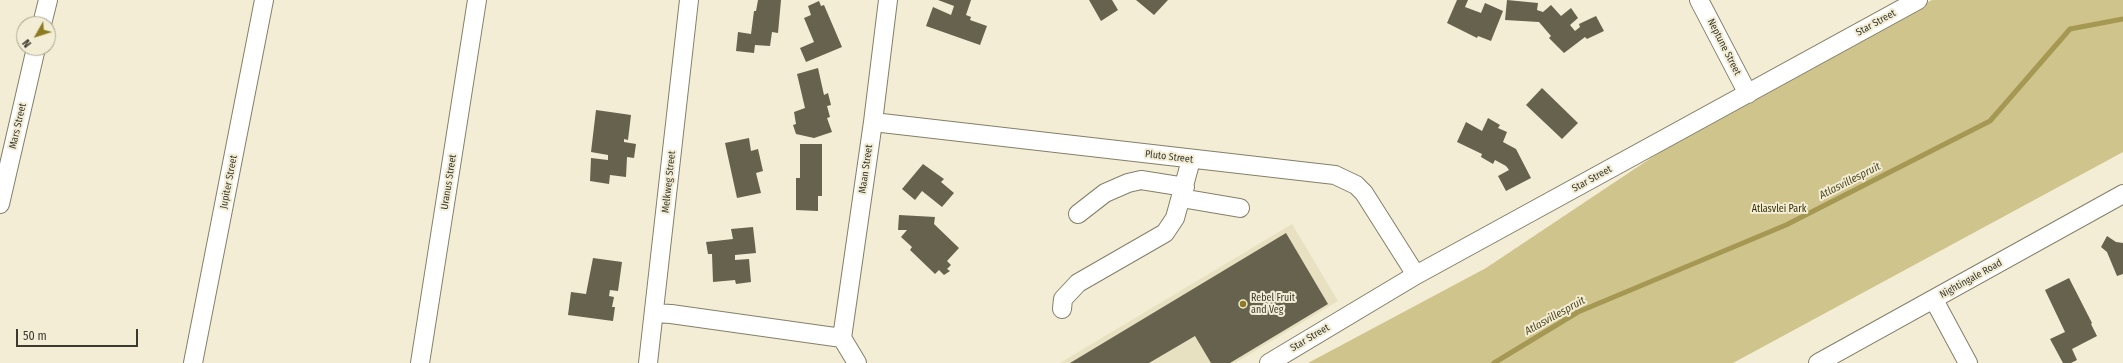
<!DOCTYPE html>
<style>
body{margin:0}
#map{position:relative;width:2123px;height:363px;overflow:hidden;background:#f2edd4;font-family:"Fira Sans Condensed",sans-serif}
canvas{display:block}
.north{position:absolute;left:16px;top:16px;width:40px;height:40px;box-sizing:border-box;background:#f2edd4;border:1px solid #a9a592;border-radius:50%;rotate:231deg;font-size:11px;font-weight:700;line-height:16px;text-align:center;color:#3b3a30}
.north::after{content:'';display:block;margin:auto;width:14px;height:18px;background:#8c7b20;clip-path:polygon(50% 0,100% 100%,50% 72%,0 100%)}
.scale{position:absolute;left:16px;top:329px;width:122px;height:18px;box-sizing:border-box;border:2px solid #3b3a30;border-top:0;padding-left:5px;font-size:12px;line-height:14px;white-space:nowrap;color:#3b3a30;-webkit-text-stroke:3px #f2edd4;paint-order:stroke}
</style>
<div id="map">
<canvas width="2123" height="363"></canvas>
<div class="north">N</div>
<div class="scale">50 m</div>
</div>
<script>
const context = document.querySelector('canvas').getContext('2d');
context.lineJoin = 'round';
function fill(path, color) {
  context.fillStyle = color;
  context.fill(path, 'evenodd');
}
function shape(rows) {
  const path = new Path2D();
  for (const r of rows) {
    path.moveTo(r[0], r[1]);
    for (let i = 2; i < r.length; i += 2) path.lineTo(r[i], r[i + 1]);
  }
  return path;
}
function strokePath(path, color, width, dash) {
  context.strokeStyle = color;
  context.lineWidth = width;
  context.lineCap = dash ? 'butt' : 'round';
  context.setLineDash(dash || []);
  context.stroke(path);
}
function label(font, color, halo, rows, align = 'center') {
  context.font = font + ' "Fira Sans Condensed",sans-serif';
  context.lineWidth = 4;
  context.setLineDash([]);
  context.textBaseline = 'middle';
  context.strokeStyle = halo;
  context.fillStyle = color;
  for (const [text, x, y, turn = 0] of rows) {
    context.save();
    context.translate(x, y);
    context.rotate((+turn || 0) * Math.PI / 180);
    context.textAlign = isNaN(turn) ? turn : align;
    if (halo) context.strokeText(text, 0, 0);
    context.fillText(text, 0, 0);
    context.restore();
  }
}
fill(shape([
 [1292,224,1338,301,1235,363,1060,363]
]), '#e7e1c1');
fill(shape([
 [1932,0,2123,0,2123,152,1733,363,1308,363,1486,268,1720,112]
]), '#d0c48d');
strokePath(shape([
 [1494,363,1578,312,1786,225,1990,121,2070,29,2123,19]
]), '#a59852', 5);
fill(shape([
 [758,0,781,0,778,33,772,32,770,46,755,45,754,53,736,51,738,32,751,34,754,11,756,11],
 [938,0,971,0,966,15,971,17,970,20,987,26,980,45,926,26,933,7,951,15,954,6],
 [1089,0,1112,0,1118,10,1101,21],
 [1136,0,1168,0,1154,15],
 [1457,0,1468,0,1465,7,1481,13,1485,3,1503,11,1491,41,1478,36,1477,38,1447,23],
 [1507,0,1538,3,1537,10,1543,12,1551,5,1561,16,1571,8,1578,18,1570,25,1575,31,1580,27,1579,24,1596,16,1604,31,1587,39,1585,37,1564,53,1549,38,1551,36,1539,22,1505,20],
 [819,1,821,6,824,5,842,47,806,62,800,48,814,42,804,18,811,15,808,6],
 [818,68,824,95,828,93,831,105,827,106,830,117,827,118,832,132,814,138,796,134,793,125,796,124,794,112,805,108,797,74],
 [1542,88,1578,123,1562,139,1526,105],
 [596,110,631,115,628,140,624,139,624,142,636,144,634,158,627,157,626,177,610,175,609,184,590,181,591,158,608,160,608,155,591,152],
 [1488,118,1500,125,1498,128,1507,132,1503,142,1516,149,1531,178,1506,191,1498,176,1509,170,1506,166,1495,160,1493,164,1481,157,1482,154,1457,142,1466,122,1482,131],
 [749,138,751,151,758,149,763,171,756,173,761,193,737,198,725,143],
 [800,144,822,144,822,196,818,196,818,211,796,210,796,178,800,178],
 [923,164,944,179,941,182,954,193,942,207,922,191,915,200,902,189],
 [899,215,935,217,934,224,959,248,947,261,951,265,947,269,950,271,944,275,939,270,935,274,910,250,912,247,901,237,907,230,898,230],
 [753,227,756,253,735,255,735,260,749,259,751,282,736,284,735,280,713,282,712,254,708,254,706,242,733,239,731,229],
 [1286,233,1328,304,1230,363,1211,363,1195,336,1149,363,1070,363],
 [2107,236,2116,242,2123,243,2123,274,2117,276,2107,252,2101,247],
 [593,258,622,262,618,291,610,290,609,296,614,297,612,307,615,307,613,321,568,315,571,292,586,294],
 [2069,278,2092,323,2091,324,2097,336,2072,349,2077,360,2071,363,2063,363,2050,339,2065,332,2045,290]
]), '#66624d');
const street = shape([
 [1699,0,1748,94],
 [42,24,48,0],
 [873,122,1335,175,1356,185,1364,193,1416,275],
 [1181,198,1240,208],
 [0,204,36,48],
 [1078,214,1105,193,1128,183,1141,180,1185,187],
 [1934,300,1968,363],
 [1062,309,1063,299,1078,283,1165,233,1175,218,1191,160],
 [654,313,671,314,842,338],
 [193,363,264,0],
 [420,363,477,0],
 [648,363,689,0],
 [857,363,842,338,873,122,888,0],
 [1269,363,1416,275,1918,0],
 [1818,363,2123,194]
]);
strokePath(street, '#847f69', 20);
strokePath(street, '#fff', 18);
for (const [x, y, r, color] of [
 [1243,304,4,"#8c7b20"]
]) {
  const dot = new Path2D();
  dot.arc(x, y, r, 0, 2 * Math.PI);
  context.fillStyle = color;
  context.fill(dot);
  strokePath(dot, '#f2edd4', 1.5);
}
label('10px', '#3b3a30', '#f2edd4', [
 ["Star Street",1876,23,-29],
 ["Neptune Street",1724,47,63],
 ["Mars Street",18,126,-77],
 ["Pluto Street",1169,157,7],
 ["Maan Street",866,169,-82],
 ["Star Street",1592,179,-29],
 ["Jupiter Street",229,182,-79],
 ["Uranus Street",449,182,-81],
 ["Melkweg Street",669,182,-84],
 ["Nightingale Road",1971,279,-29],
 ["Star Street",1310,338,-31]
]);
label('10px', '#362e03', '#f2edd4', [
 ["Atlasvlei Park",1779,209]
]);
label('10px', '#3b3a30', '#f2edd4', [
 ["Rebel Fruit",1251,298],
 ["and Veg",1251,310]
], 'left');
label('italic 11px', '#544b23', '#f2edd4', [
 ["Atlasvillespruit",1850,181,-27],
 ["Atlasvillespruit",1555,316,-29]
]);
</script>
